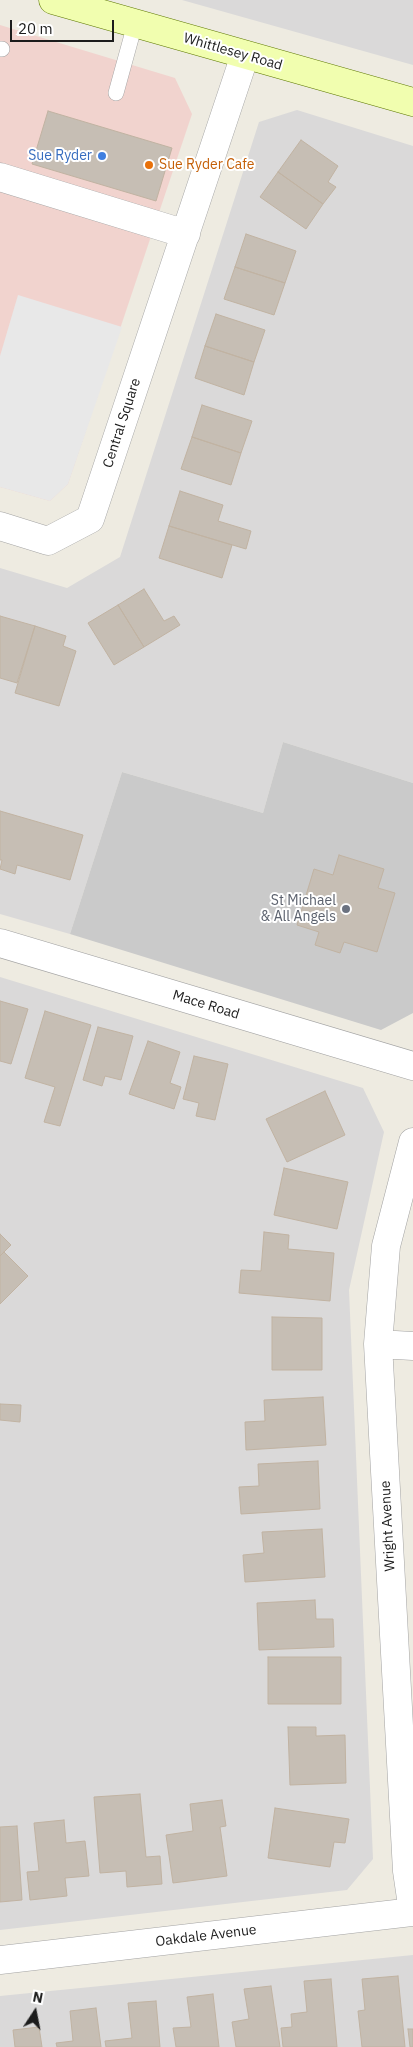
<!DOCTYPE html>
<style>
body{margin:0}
#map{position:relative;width:413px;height:2047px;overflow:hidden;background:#eeebe1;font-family:"IBM Plex Sans",sans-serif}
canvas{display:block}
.north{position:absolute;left:10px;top:1987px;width:50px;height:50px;-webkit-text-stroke:4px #fff;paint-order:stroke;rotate:11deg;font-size:14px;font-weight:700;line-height:20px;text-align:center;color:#1c1c1c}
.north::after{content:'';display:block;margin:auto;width:18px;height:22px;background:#1c1c1c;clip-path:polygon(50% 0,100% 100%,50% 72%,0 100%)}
.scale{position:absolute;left:10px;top:20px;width:104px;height:22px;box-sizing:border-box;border:2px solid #1c1c1c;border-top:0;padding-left:6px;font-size:15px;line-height:18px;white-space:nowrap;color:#1c1c1c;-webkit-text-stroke:4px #fff;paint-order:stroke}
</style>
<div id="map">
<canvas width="413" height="2047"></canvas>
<div class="north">N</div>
<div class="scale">20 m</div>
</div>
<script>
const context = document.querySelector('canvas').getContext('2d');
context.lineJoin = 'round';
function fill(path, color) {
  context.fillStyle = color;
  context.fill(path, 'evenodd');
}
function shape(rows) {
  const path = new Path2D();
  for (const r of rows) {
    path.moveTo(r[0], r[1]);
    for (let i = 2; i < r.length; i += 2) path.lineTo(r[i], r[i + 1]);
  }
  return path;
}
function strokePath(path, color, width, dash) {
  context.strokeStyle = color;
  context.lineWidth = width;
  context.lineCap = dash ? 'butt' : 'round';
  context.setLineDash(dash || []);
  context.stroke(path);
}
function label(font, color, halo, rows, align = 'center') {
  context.font = font + ' "IBM Plex Sans",sans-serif';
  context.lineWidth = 4;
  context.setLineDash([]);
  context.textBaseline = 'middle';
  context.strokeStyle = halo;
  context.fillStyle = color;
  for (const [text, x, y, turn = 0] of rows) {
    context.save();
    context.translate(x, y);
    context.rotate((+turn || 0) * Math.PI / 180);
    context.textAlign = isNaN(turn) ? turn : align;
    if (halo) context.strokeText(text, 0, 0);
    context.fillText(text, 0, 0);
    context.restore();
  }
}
fill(shape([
 [182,0,413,0,413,65],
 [297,110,413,146,413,783,283,742,263,813,122,772,70,934,0,914,0,568,67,588,120,557,259,122],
 [0,977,363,1088,384,1132,349,1290,373,1859,347,1890,0,1930],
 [413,1955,413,2047,0,2047,0,1996]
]), '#dad9d9');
fill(shape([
 [0,25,175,78,192,114,68,484,50,501,0,487]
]), '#f1d3ce');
fill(shape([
 [283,742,413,783,413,1013,381,1030,70,934,122,772,263,813]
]), '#cacaca');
fill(shape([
 [18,295,122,327,68,484,50,501,0,487,0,356]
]), '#e8e8e8');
const building = shape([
 [48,111,172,148,156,201,32,164,48,111],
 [301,140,338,166,328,182,336,187,323,204,278,172,301,140],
 [278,172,323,204,306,229,260,197,278,172],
 [246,234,296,251,285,283,235,267,246,234],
 [235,267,285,283,274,315,224,299,235,267],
 [216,314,265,330,254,362,205,346,216,314],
 [205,346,254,362,244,395,195,378,205,346],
 [202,405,252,421,241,453,192,437,202,405],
 [192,437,241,453,231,485,181,469,192,437],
 [180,491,223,505,218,521,251,531,246,549,169,526,180,491],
 [169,526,232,545,222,578,159,558,169,526],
 [144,589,164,621,174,616,180,625,144,647,118,605,144,589],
 [118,605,144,647,114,665,88,623,118,605],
 [0,616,35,626,17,683,0,678,0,616],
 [35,626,66,636,63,646,76,651,59,706,15,693,35,626],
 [0,811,83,835,70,880,17,865,15,874,0,869,2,860,0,860,0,811],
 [339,855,384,869,378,888,395,893,377,952,344,942,340,953,315,945,319,932,297,925,314,869,333,875,339,855],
 [0,1001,28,1009,11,1064,0,1061,0,1001],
 [45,1011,91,1025,60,1126,44,1122,55,1087,25,1078,45,1011],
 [98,1027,133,1036,121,1080,105,1076,102,1086,83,1080,98,1027],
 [148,1041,180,1052,170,1083,181,1087,174,1109,129,1094,148,1041],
 [194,1056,228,1064,215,1120,196,1116,199,1103,183,1099,194,1056],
 [325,1091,345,1135,287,1162,266,1119,325,1091],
 [284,1168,348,1182,337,1229,274,1215,284,1168],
 [264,1232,289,1235,288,1249,334,1253,330,1301,239,1293,241,1270,261,1271,264,1232],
 [0,1234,11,1245,0,1256,0,1234],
 [4,1252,28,1276,0,1304,0,1256,4,1252],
 [272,1317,322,1318,322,1370,272,1370,272,1317],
 [323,1397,326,1445,246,1450,245,1422,265,1421,264,1400,323,1397],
 [0,1404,21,1405,20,1422,0,1420,0,1404],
 [318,1461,320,1509,241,1514,239,1487,259,1486,258,1464,318,1461],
 [322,1529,325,1577,245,1582,243,1555,264,1553,262,1532,322,1529],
 [315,1600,316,1619,333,1619,334,1647,259,1650,257,1603,315,1600],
 [268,1657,341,1657,341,1704,268,1704,268,1657],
 [288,1727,316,1727,316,1736,345,1735,346,1783,290,1785,288,1727],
 [140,1794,146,1857,160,1856,162,1884,127,1887,126,1871,100,1873,94,1797,140,1794],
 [222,1800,226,1826,220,1827,227,1876,173,1883,166,1835,193,1831,190,1804,222,1800],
 [275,1808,349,1819,345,1843,334,1842,330,1867,268,1858,275,1808],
 [64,1820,66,1843,85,1841,89,1876,65,1878,67,1896,30,1900,27,1872,39,1871,34,1823,64,1820],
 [17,1826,22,1900,0,1902,0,1827,17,1826],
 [398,1976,405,2047,362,2047,358,2011,365,2010,362,1979,398,1976],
 [331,1979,337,2047,283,2047,281,2028,292,2027,291,2014,307,2012,304,1981,331,1979],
 [271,1986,280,2047,236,2047,232,2022,249,2019,244,1989,271,1986],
 [213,1994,219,2047,176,2047,173,2028,191,2027,187,1997,213,1994],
 [156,2001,160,2047,106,2047,105,2041,132,2038,128,2003,156,2001],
 [96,2008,101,2047,57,2047,56,2043,73,2041,70,2011,96,2008],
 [39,2027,42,2047,15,2047,13,2030,39,2027],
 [408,2029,413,2029,413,2047,410,2047,408,2029]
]);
fill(building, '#c6beb4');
strokePath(building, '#c1b3a2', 1);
const service = shape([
 [0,49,2,49],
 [116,93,135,24]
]);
const minor = shape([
 [0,177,186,234],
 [0,526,48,541,90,519,245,55],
 [0,943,413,1066],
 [413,1142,386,1246,378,1344,407,1871,413,1912],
 [378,1344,413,1346],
 [0,1960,413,1912]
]);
const secondary = shape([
 [53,0,413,102]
]);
strokePath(service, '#a3a3a3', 16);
strokePath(minor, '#a3a3a3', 29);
strokePath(secondary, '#5c7600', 29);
strokePath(service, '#fff', 15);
strokePath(minor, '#fff', 28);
strokePath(secondary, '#f1feaf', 28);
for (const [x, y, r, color] of [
 [102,156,5,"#3f7fe0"],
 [149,165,5,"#e8710a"],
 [346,909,5,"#6b7280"]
]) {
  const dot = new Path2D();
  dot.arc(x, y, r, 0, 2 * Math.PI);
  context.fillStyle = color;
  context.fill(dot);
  strokePath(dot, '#fff', 2);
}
label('14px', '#1c1c1c', '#fff', [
 ["Whittlesey Road",233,52,16],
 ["Central Square",122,423,-72],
 ["Mace Road",206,1005,17],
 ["Wright Avenue",388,1526,-93],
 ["Oakdale Avenue",206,1936,-7]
]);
label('14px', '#366cbe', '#fff', [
 ["Sue Ryder",92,156]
], 'right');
label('14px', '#c56008', '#fff', [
 ["Sue Ryder Cafe",159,165]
], 'left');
label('14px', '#5b616d', '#fff', [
 ["St Michael",336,901],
 ["& All Angels",336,917]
], 'right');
</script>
